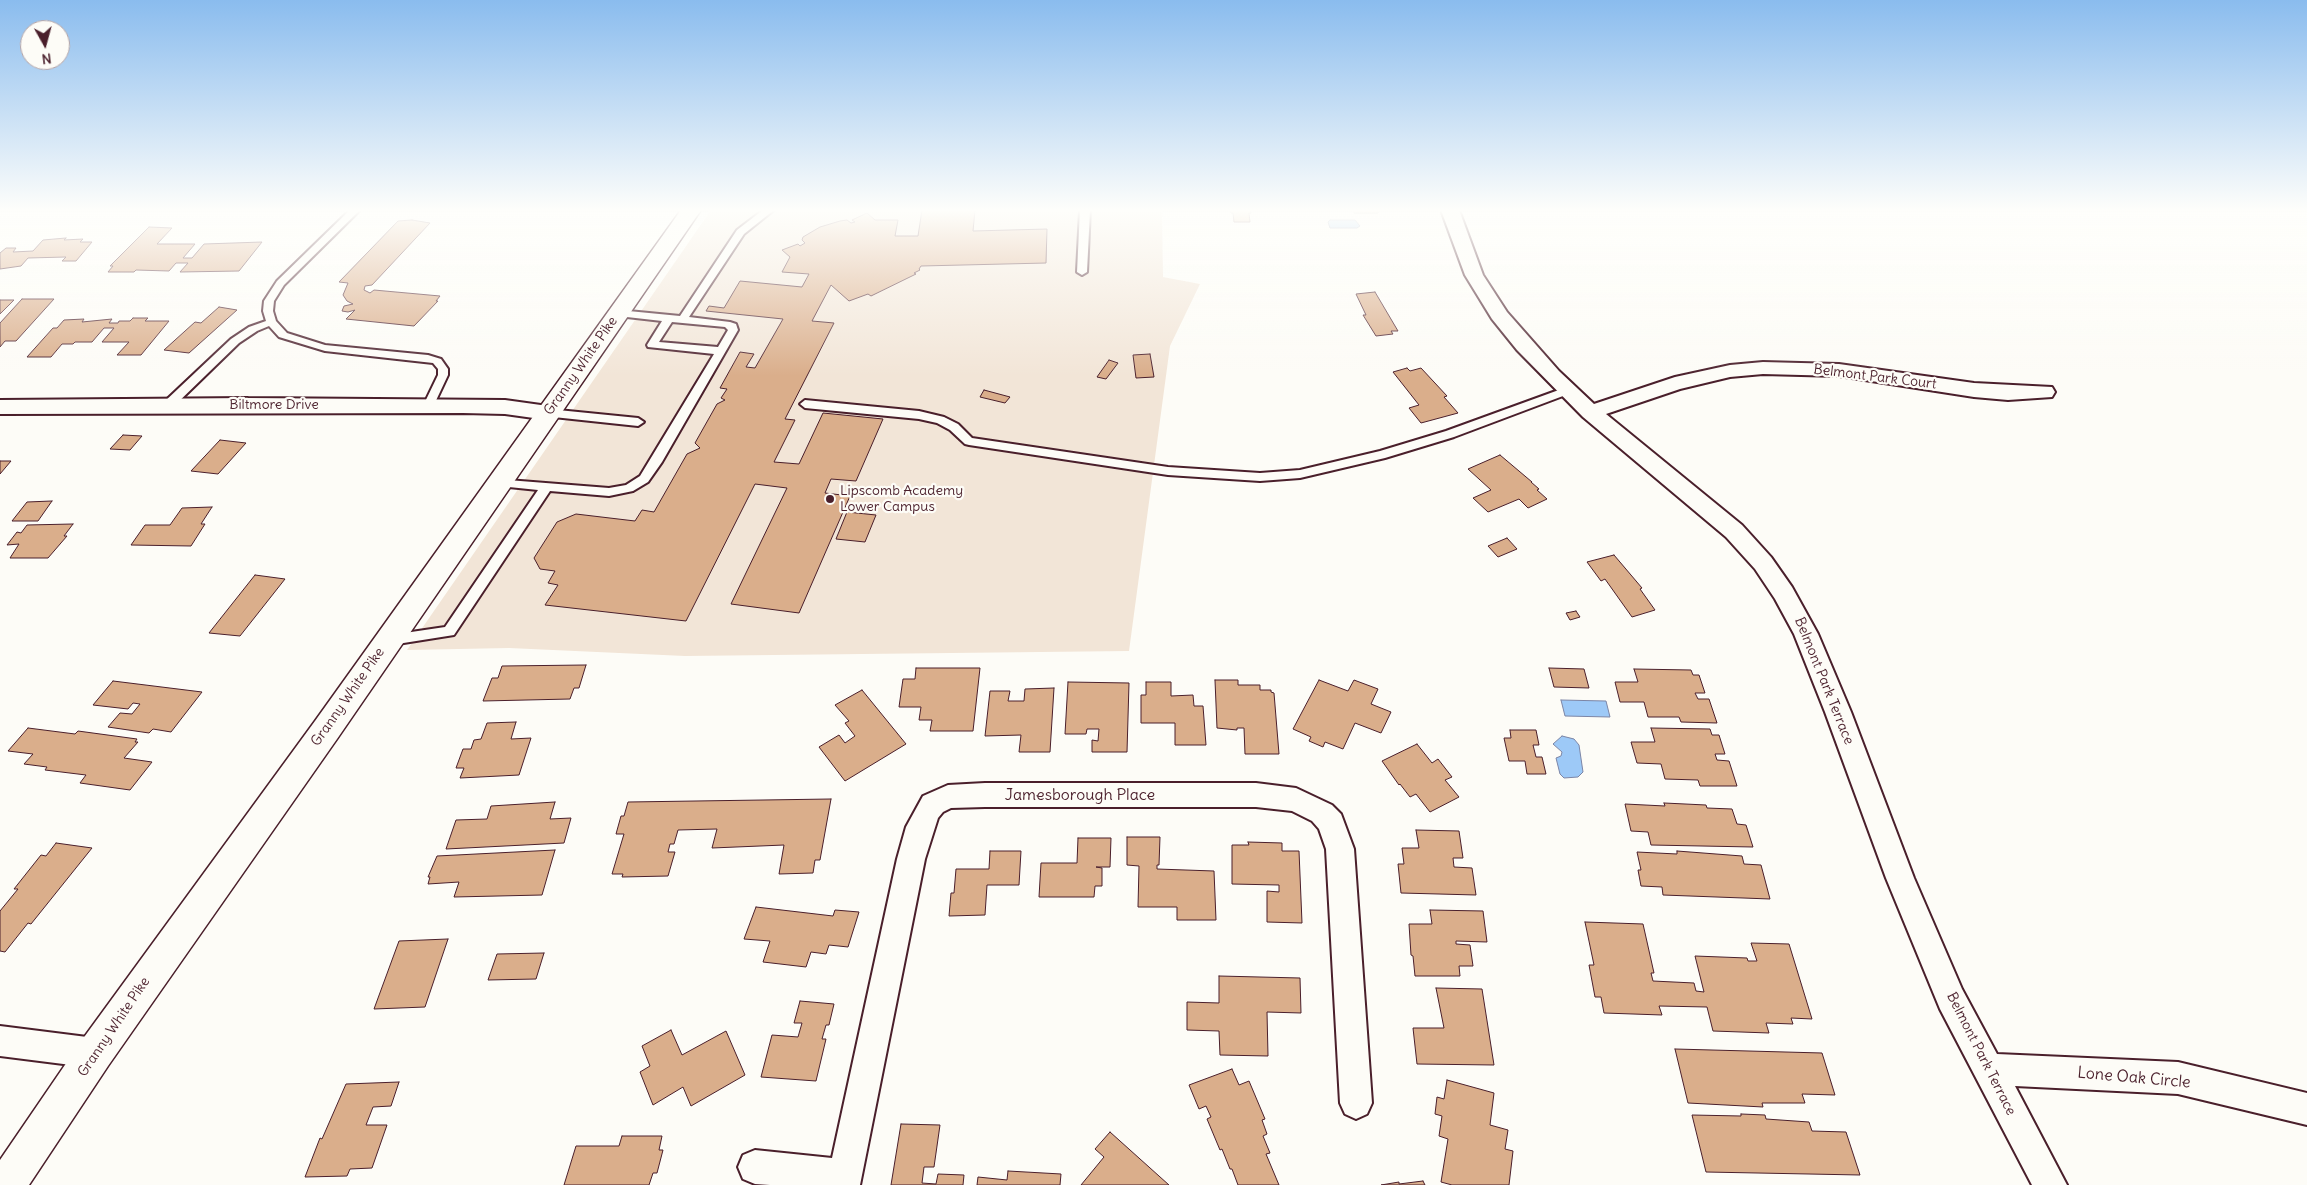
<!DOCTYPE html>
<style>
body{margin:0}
#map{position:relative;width:2307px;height:1185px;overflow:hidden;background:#fdfcf7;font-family:Delius,sans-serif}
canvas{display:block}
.north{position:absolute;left:20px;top:20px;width:50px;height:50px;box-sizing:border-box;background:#fdfcf7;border:1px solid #b5a4a5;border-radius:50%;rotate:173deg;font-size:14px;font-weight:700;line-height:20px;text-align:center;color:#4a1f2b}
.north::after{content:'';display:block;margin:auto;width:18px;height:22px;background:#4a1f2b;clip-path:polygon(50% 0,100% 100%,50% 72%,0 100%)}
</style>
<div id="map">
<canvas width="2307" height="1185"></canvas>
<div class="north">N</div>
</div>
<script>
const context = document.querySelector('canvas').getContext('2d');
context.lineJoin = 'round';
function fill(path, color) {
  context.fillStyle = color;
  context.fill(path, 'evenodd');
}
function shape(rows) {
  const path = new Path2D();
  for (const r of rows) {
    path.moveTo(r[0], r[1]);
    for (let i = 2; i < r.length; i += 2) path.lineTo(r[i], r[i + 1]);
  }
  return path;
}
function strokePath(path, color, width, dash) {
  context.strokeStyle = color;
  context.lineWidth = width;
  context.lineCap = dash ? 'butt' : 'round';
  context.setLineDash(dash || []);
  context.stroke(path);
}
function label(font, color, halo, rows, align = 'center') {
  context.font = font + ' Delius,sans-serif';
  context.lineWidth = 4.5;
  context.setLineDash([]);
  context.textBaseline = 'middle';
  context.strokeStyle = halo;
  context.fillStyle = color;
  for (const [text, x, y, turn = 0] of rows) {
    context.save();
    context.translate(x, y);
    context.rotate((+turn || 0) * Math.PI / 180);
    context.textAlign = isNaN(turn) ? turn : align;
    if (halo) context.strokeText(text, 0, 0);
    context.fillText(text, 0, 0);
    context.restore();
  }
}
fill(shape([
 [711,210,1162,210,1163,277,1200,284,1170,346,1129,651,685,656,509,648,407,650]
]), '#f2e5d7');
const water = shape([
 [1330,220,1355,220,1360,226,1357,228,1330,228,1328,222,1330,220],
 [1561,700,1606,701,1610,717,1565,716,1561,700],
 [1562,736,1574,739,1579,745,1583,772,1578,777,1564,778,1560,774,1556,758,1561,756,1562,752,1553,744,1562,736]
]);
fill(water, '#9dc9f7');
strokePath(water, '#7c85a5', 1);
const building = shape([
 [922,210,975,210,973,231,1047,229,1046,263,921,266,919,269,920,270,914,273,916,274,871,296,868,294,849,301,831,285,812,321,834,323,785,419,795,420,774,462,799,464,823,413,883,419,856,481,831,479,825,493,850,496,799,613,731,604,787,488,755,484,686,621,545,605,558,585,548,583,555,571,540,569,534,558,557,522,576,514,635,521,642,510,654,512,687,454,700,448,695,443,717,404,725,400,721,398,727,389,720,388,740,352,754,354,746,367,755,368,783,319,706,311,709,306,724,308,740,281,802,287,809,274,782,272,790,257,782,250,798,244,800,246,805,243,802,240,803,237,820,227,840,221,847,220,851,223,855,222,852,220,867,213,875,220,898,220,895,236,918,236,922,210],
 [1230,210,1251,210,1251,213,1249,213,1250,222,1234,222,1233,213,1231,213,1230,210],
 [1353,210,1378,210,1378,213,1354,213,1353,210],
 [412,220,430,223,372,285,365,286,364,290,370,293,374,290,440,296,436,301,438,301,414,326,346,319,355,310,348,312,342,311,344,306,353,304,347,301,343,295,348,283,339,282,398,221,412,220],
 [149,227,172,228,157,244,195,244,183,258,192,258,204,244,262,242,239,271,180,272,188,263,176,263,169,271,136,270,134,272,108,272,113,266,110,266,149,227],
 [66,238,64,240,83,239,80,242,92,242,76,261,62,261,66,257,28,258,21,266,0,269,0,253,6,248,16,248,13,252,33,251,43,240,66,238],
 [1375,292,1398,331,1391,331,1393,334,1376,336,1363,315,1366,315,1356,294,1375,292],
 [22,299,54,299,16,341,5,341,0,347,0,323,22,299],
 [0,300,14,300,0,314,0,300],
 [219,307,237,310,189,353,164,350,195,322,201,323,219,307],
 [133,318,148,318,145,321,169,321,141,355,117,355,129,342,102,342,114,328,104,328,92,342,75,342,73,344,62,344,51,357,27,357,53,328,57,328,64,320,84,319,82,322,112,319,109,323,118,323,119,321,130,321,133,318],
 [1150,354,1154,377,1136,378,1133,355,1150,354],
 [1109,360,1118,363,1106,379,1097,377,1109,360],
 [1407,368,1410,371,1421,368,1447,396,1444,397,1458,413,1421,423,1409,408,1419,405,1393,372,1407,368],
 [984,390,1010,397,1005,403,980,397,984,390],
 [123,435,142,436,130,450,110,449,123,435],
 [220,440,246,443,218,474,191,471,220,440],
 [1500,455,1532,482,1531,482,1539,489,1537,490,1547,499,1528,508,1519,499,1488,512,1473,498,1491,490,1468,469,1500,455],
 [0,461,11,461,0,474,0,461],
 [52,501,38,521,12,521,27,502,52,501],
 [212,507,201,524,205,524,191,546,131,545,145,525,170,525,182,508,212,507],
 [847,512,876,515,865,542,836,539,847,512],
 [73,524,64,536,67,536,48,558,10,558,19,544,7,545,17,532,21,533,27,525,73,524],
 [1507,538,1517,549,1498,557,1488,546,1507,538],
 [1614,555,1642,588,1640,589,1655,610,1632,617,1605,579,1601,581,1587,562,1614,555],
 [255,575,285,579,240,636,209,633,255,575],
 [1576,611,1580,617,1570,620,1566,613,1576,611],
 [586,665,579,688,574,688,570,699,483,701,492,678,498,678,502,666,586,665],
 [916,668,980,668,973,731,930,731,932,720,919,720,921,707,899,707,903,679,915,679,916,668],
 [1549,668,1584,669,1589,688,1554,687,1549,668],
 [1634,669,1691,670,1693,675,1699,675,1705,693,1695,693,1698,699,1709,699,1717,723,1681,722,1679,717,1648,717,1644,702,1620,702,1615,682,1638,682,1634,669],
 [1215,680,1238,680,1238,685,1260,685,1260,690,1271,690,1271,692,1274,693,1279,754,1245,754,1244,728,1237,728,1237,730,1217,728,1215,680],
 [1319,680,1348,691,1354,680,1378,689,1371,704,1391,712,1381,733,1355,723,1343,749,1325,742,1323,747,1309,741,1311,737,1293,729,1319,680],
 [113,681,202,692,171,732,153,729,149,733,108,727,120,713,132,714,140,704,133,703,128,709,93,705,113,681],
 [1068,682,1129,683,1127,752,1092,752,1092,740,1098,741,1099,729,1087,729,1086,734,1065,734,1068,682],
 [1146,682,1171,682,1171,696,1193,695,1194,706,1203,706,1206,745,1175,745,1175,723,1141,723,1141,695,1146,695,1146,682],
 [1054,688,1050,752,1019,752,1021,735,985,736,990,691,1010,691,1008,701,1024,701,1025,689,1054,688],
 [862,690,906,744,845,781,819,747,839,735,845,743,855,736,845,723,849,721,835,705,862,690],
 [516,722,511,739,531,738,519,775,460,778,464,768,456,768,463,749,471,749,474,740,481,739,487,723,516,722],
 [28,728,75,734,78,731,137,739,135,742,138,742,124,758,152,762,130,790,80,783,86,775,45,770,47,767,24,764,33,754,8,751,28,728],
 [1651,728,1710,729,1712,735,1719,735,1725,754,1715,754,1717,760,1729,761,1737,786,1700,786,1698,780,1665,779,1661,764,1637,763,1631,742,1655,742,1651,728],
 [1510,730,1536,730,1539,745,1533,745,1536,757,1542,757,1546,774,1527,774,1525,761,1509,761,1504,738,1511,738,1510,730],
 [1417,744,1432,763,1438,759,1452,777,1445,780,1459,797,1430,812,1416,794,1410,797,1400,784,1399,785,1382,761,1417,744],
 [831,799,820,860,815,860,813,873,779,874,784,845,712,848,717,829,678,830,674,844,670,844,668,852,675,852,668,876,622,877,623,874,612,874,624,834,616,834,621,816,624,816,628,802,831,799],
 [555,802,550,819,571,818,564,843,446,849,456,820,487,819,491,806,555,802],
 [1664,803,1706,805,1707,808,1732,809,1737,824,1746,825,1753,847,1651,845,1648,832,1631,831,1625,804,1665,806,1664,803],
 [1416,830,1459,831,1463,858,1453,858,1454,867,1472,868,1476,895,1401,893,1398,864,1404,864,1402,848,1419,848,1416,830],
 [1127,837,1160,837,1159,865,1157,865,1157,869,1214,871,1216,920,1177,920,1177,907,1138,907,1139,866,1127,865,1127,837],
 [1078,838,1111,838,1110,867,1096,867,1102,868,1102,886,1095,886,1094,897,1039,897,1041,863,1077,863,1078,838],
 [1248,842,1282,843,1282,851,1299,851,1302,923,1267,922,1267,891,1279,892,1279,885,1232,884,1232,845,1249,845,1248,842],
 [56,843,92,848,31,924,28,923,5,952,0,951,0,911,18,889,14,889,41,855,46,856,56,843],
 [555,850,542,895,454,897,459,882,428,884,430,877,428,877,437,856,555,850],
 [990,851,1021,851,1019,885,987,885,985,915,949,916,951,893,954,893,956,869,989,869,990,851],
 [1677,851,1742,856,1744,864,1761,865,1770,899,1663,895,1662,887,1641,886,1638,870,1641,870,1637,852,1677,854,1677,851],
 [756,907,833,916,835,910,859,912,848,947,829,945,826,954,811,952,806,967,763,962,770,941,744,939,756,907],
 [1430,910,1483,911,1487,942,1456,941,1456,944,1470,945,1473,966,1459,966,1460,976,1415,976,1413,956,1411,955,1409,924,1432,924,1430,910],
 [1585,922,1643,924,1654,973,1651,973,1653,981,1694,983,1696,991,1704,992,1695,956,1747,958,1748,961,1757,961,1751,943,1789,944,1812,1019,1791,1018,1793,1024,1766,1023,1769,1033,1713,1031,1707,1007,1659,1006,1662,1015,1604,1013,1601,997,1595,997,1589,965,1594,965,1585,922],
 [448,939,425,1007,374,1009,399,941,448,939],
 [544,953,536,979,488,980,497,954,544,953],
 [1219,976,1300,978,1301,1013,1267,1012,1268,1056,1220,1055,1219,1031,1187,1030,1187,1002,1219,1003,1219,976],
 [1436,988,1482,989,1494,1065,1417,1064,1413,1028,1444,1028,1436,988],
 [800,1001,834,1004,829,1025,826,1025,822,1039,826,1039,816,1081,761,1077,772,1035,798,1037,802,1023,794,1023,800,1001],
 [671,1030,682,1055,726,1031,745,1075,691,1106,683,1087,653,1105,640,1072,650,1066,642,1046,671,1030],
 [1675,1049,1822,1053,1835,1095,1802,1094,1805,1103,1762,1103,1763,1107,1688,1103,1675,1049],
 [1232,1069,1239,1085,1249,1081,1265,1119,1262,1120,1267,1134,1263,1136,1270,1153,1266,1154,1279,1185,1238,1185,1232,1169,1230,1169,1222,1149,1220,1150,1207,1119,1211,1117,1206,1106,1199,1109,1189,1085,1232,1069],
 [1447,1080,1494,1093,1490,1125,1508,1130,1505,1149,1513,1151,1509,1185,1452,1185,1441,1182,1448,1139,1439,1136,1442,1116,1435,1114,1437,1097,1444,1099,1447,1080],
 [399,1082,391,1106,373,1107,366,1125,387,1125,372,1168,350,1169,347,1176,305,1177,320,1138,322,1139,346,1084,399,1082],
 [1741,1114,1765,1115,1766,1119,1809,1122,1812,1131,1846,1132,1860,1175,1706,1172,1692,1115,1741,1116,1741,1114],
 [901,1124,940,1125,934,1167,924,1167,922,1183,936,1184,938,1174,964,1175,963,1185,891,1185,901,1124],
 [1110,1132,1169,1185,1081,1185,1104,1157,1095,1149,1110,1132],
 [622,1136,662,1136,659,1150,663,1150,657,1173,653,1173,649,1185,564,1185,576,1146,619,1146,622,1136],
 [1008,1171,1061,1174,1060,1185,977,1185,978,1177,1007,1180,1008,1171],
 [1423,1181,1425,1185,1381,1185,1399,1182,1399,1184,1423,1181]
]);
fill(building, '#daae8b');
strokePath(building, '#4a1f2b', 1);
const lane = shape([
 [350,210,360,210,284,285,274,301,273,311,276,321,287,333,325,345,428,355,441,359,448,369,448,375,432,409,424,409,423,406,438,375,438,369,433,363,325,351,279,337,269,326,257,331,239,343,171,409,163,409,162,406,163,403,231,339,249,327,266,321,263,311,264,301,277,281,350,210],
 [763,210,774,210,744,234,689,317,730,322,736,324,738,330,662,462,648,482,633,491,609,496,550,491,454,635,391,645,386,644,385,640,386,636,391,635,445,627,538,490,499,486,495,485,493,482,495,479,609,488,626,485,640,476,714,354,648,347,647,345,662,321,618,316,613,313,618,310,680,316,737,230,763,210],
 [672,322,725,327,728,330,718,347,659,342,672,322],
 [1080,210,1090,210,1087,272,1082,275,1077,272,1080,210],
 [1567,387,1571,389,1572,391,1571,393,1454,437,1385,458,1300,478,1260,481,1168,475,969,445,965,444,950,430,937,423,919,419,805,408,800,404,805,400,919,411,944,417,958,424,972,438,1168,467,1260,473,1300,470,1380,451,1446,431,1567,387],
 [548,409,638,418,644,422,638,426,544,416,543,413,544,410,548,409]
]);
const street = shape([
 [1441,210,1459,210,1483,275,1507,312,1559,371,1594,404,1675,377,1730,365,1763,362,1839,364,1974,383,2052,387,2055,392,2052,397,2008,400,1974,397,1839,376,1763,374,1730,377,1680,389,1606,414,1742,525,1771,557,1792,587,1818,634,1851,712,1914,878,1962,989,1997,1054,2178,1062,2307,1093,2307,1125,2178,1094,2015,1086,2067,1185,2032,1185,1940,1009,1886,878,1825,712,1794,634,1775,599,1755,569,1726,537,1583,417,1517,350,1492,319,1465,275,1441,210],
 [248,398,505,400,548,406,555,408,558,413,555,418,548,420,505,414,463,413,0,414,0,400,248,398],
 [985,783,1256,783,1296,788,1332,805,1341,814,1354,849,1372,1103,1367,1114,1356,1119,1345,1114,1340,1103,1326,849,1319,829,1312,821,1292,811,1256,807,985,807,951,808,943,812,938,818,925,859,860,1185,770,1185,755,1184,743,1179,738,1167,743,1155,755,1150,832,1158,897,859,906,827,923,796,948,785,985,783],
 [0,1026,95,1038,106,1042,111,1053,106,1064,95,1068,0,1056,0,1026]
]);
const secondary = shape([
 [681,210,701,210,337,739,108,1066,29,1185,0,1185,0,1160,82,1040,315,721,681,210]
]);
strokePath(lane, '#4a1f2b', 4);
strokePath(street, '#4a1f2b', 4);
strokePath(secondary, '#4a1f2b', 3);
fill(lane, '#fdfcf7');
fill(street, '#fdfcf7');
fill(secondary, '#fdfcf7');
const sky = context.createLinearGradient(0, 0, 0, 376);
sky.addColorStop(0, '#8abcee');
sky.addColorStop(0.56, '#fefefb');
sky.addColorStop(1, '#fefefb00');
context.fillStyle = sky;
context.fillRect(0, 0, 2307, 376);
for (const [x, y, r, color] of [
 [830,499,5,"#4a1f2b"]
]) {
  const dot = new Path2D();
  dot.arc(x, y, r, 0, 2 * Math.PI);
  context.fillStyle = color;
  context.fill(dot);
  strokePath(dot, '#fdfcf7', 2);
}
label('14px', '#4a1f2b', '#fdfcf7', [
 ["Granny White Pike",581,366,-55],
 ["Belmont Park Court",1875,377,7],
 ["Biltmore Drive",274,405],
 ["Belmont Park Terrace",1824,681,68],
 ["Granny White Pike",348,697,-55],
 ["Granny White Pike",114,1027,-56],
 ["Belmont Park Terrace",1981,1054,63]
]);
label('14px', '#4a1f2b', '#fdfcf7', [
 ["Lipscomb Academy",840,491],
 ["Lower Campus",840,507]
], 'left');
label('16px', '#4a1f2b', '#fdfcf7', [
 ["Jamesborough Place",1080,795],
 ["Lone Oak Circle",2134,1078,5]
]);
</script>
